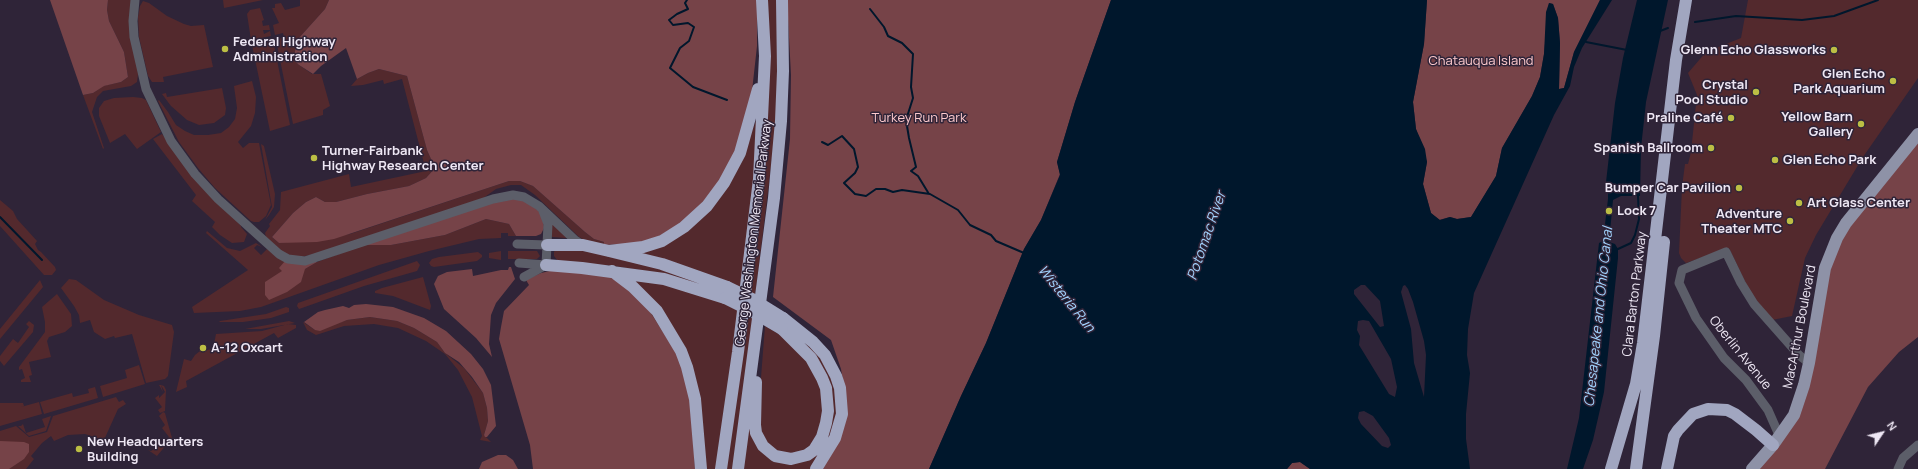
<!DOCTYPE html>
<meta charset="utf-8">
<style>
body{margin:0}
#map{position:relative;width:1918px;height:469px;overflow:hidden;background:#2f2438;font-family:Manrope,sans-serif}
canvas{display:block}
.north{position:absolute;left:1862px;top:413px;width:40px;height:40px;-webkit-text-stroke:3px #2f2438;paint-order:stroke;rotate:55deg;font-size:11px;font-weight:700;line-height:16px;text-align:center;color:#eee7f4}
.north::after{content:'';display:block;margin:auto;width:14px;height:18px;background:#eee7f4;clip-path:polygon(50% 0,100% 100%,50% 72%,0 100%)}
</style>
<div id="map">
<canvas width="1918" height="469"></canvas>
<div class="north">N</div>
</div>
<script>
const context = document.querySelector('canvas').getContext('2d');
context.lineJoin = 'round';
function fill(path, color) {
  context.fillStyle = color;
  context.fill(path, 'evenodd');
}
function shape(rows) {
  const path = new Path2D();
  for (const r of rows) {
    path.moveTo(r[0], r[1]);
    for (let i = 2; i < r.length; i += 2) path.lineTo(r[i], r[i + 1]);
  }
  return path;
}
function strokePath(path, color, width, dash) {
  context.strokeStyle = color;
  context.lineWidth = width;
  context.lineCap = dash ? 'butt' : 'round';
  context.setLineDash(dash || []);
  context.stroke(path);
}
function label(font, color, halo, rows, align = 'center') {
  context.font = font + ' Manrope,sans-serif';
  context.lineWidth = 3;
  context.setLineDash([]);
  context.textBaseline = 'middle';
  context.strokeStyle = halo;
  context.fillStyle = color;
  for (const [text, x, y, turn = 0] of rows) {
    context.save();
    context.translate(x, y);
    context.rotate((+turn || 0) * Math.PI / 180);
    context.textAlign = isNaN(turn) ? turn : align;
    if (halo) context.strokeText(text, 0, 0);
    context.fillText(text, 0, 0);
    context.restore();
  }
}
fill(shape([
 [108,0,132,0,138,74,137,82,131,86,103,91,97,97,92,112,104,148,103,149,83,95,93,93,103,86,121,82,128,77,124,52,109,21,107,10],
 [223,0,263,0,224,8],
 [300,0,329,0,325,9,298,39,293,59,299,65,312,74,321,74,330,106,323,110,323,115,293,124,276,40,284,37,283,33,275,35,273,25,279,23,272,8,275,8,275,4,281,3,285,10,300,6],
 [766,0,778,0,780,60,774,142,734,469,725,469,742,350],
 [1748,0,1918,0,1918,78,1863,157,1816,235,1805,258,1792,316,1772,320,1750,292,1729,248,1686,263,1681,258,1679,253,1682,187,1685,164,1688,164,1691,152,1696,104,1697,95,1688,73,1706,52,1741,38],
 [143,1,149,3,167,16,184,24,191,26,204,25,213,67,163,77,164,82,152,82,148,76,139,37,138,17,140,6],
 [260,8,264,20,262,21,263,26,269,25,270,30,263,30,264,34,270,31,271,36,251,40,247,14,250,10],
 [273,40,290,125,270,131,252,45],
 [379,69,407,76,427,150,435,168,426,178,409,186,367,194,336,202,325,202,316,197,306,202,293,213,272,237,279,243,350,234,509,181,520,181,533,186,585,232,594,239,604,242,604,245,588,242,579,237,535,195,521,185,511,185,496,189,482,199,324,252,301,257,294,257,282,252,266,237,265,233,270,226,269,224,280,210,281,192,349,174,351,187,426,171,402,79,384,84,383,80,363,85,351,86,357,79,368,73],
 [252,81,256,97,255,113,251,126,238,142,243,148,249,143,259,143,271,205,266,216,259,222,254,222,251,221,215,188,198,168,179,142,158,101,159,100,168,112,176,125,185,131,194,135,208,135,221,133,229,127,235,119,237,108,234,86],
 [222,88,226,108,225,115,214,123,199,125,187,120,171,106,162,94,166,93,167,97],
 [133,97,142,98,146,100,161,132,137,149,125,134,110,143,99,116,99,108,104,101,114,98],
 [757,118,753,196,743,290,632,252,748,142],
 [162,134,241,226,241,227,247,234,244,242,232,243,220,235,212,227,215,222,192,201,196,195,153,139],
 [261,144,264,146,275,194,274,207,269,215,265,220,272,207],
 [0,200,13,211,17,219,37,241,35,244,38,250,41,252,55,267,56,270,52,275,44,275,0,226],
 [486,219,509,224,516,236,508,236,508,233,501,233,501,238,479,239,429,251,379,265,261,307,240,311,194,313,192,307,248,270,206,233,207,231,227,248,240,251,256,243,262,247,257,245,254,248,261,255,267,249,279,258,305,269,317,262,363,245,391,245,445,235],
 [552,221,567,237,566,238,552,237],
 [561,248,618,256,700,280,724,294,664,274,614,266,558,261,554,256,554,252,556,249],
 [501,251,501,260,489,258,489,253],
 [508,251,537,251,540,256,537,259,508,259],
 [478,252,482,255,482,257,477,261,434,267,431,266,429,263,432,259,439,257],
 [417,261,420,265,417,271,364,286,302,308,299,309,297,306,298,303],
 [423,277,431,306,430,310,393,296,375,293,375,291,382,288],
 [69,279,76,280,104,300,139,315,172,325,174,332,168,376,165,379,146,383,132,334,115,338,114,336,105,339,94,332,90,320,80,323,79,315,74,306,61,288],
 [631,279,660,282,700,292,740,311,717,469,705,469],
 [40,280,43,287,0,339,0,329],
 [57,294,71,314,72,326,65,332,49,337,47,341,51,357,29,362,32,375,29,376,31,382,21,382,21,380,25,378,22,369,19,370,19,367,45,332,45,322,42,307],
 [286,307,289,308,289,312,271,318,243,322,219,322,220,321,266,314],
 [370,317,397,321,414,328,437,342,445,353,464,368,483,393,487,408,488,421,484,435,491,442,480,440,482,436,472,397,458,370,445,354,426,341,398,328,374,324,344,326,316,335,307,330,303,322,315,330,347,320],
 [29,321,34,325,33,332,4,366,0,361,0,356,13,339,18,343,29,327,26,324],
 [289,321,295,323,261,329,245,329],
 [288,324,296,325,296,328,278,338,274,333,186,381,187,387,176,392,184,359,191,361,195,355,200,351,213,349,216,334,262,331],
 [765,326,784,337,804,355,822,390,822,421,817,436,809,449,782,456,768,448,759,433,758,416],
 [795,336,818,353,834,383,837,402,836,420,831,438,811,469,742,469,752,393,767,456,815,451,829,398],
 [139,365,145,384,103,397,100,386,127,378,125,370],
 [159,385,161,385,164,386,166,390,165,411,160,413,158,410,162,407,155,398,159,395,159,398,165,392,161,385,163,392],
 [95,387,98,398,44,414,40,402,72,393,73,397,89,393,88,389],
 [116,397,119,402,123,400,126,404,118,409,104,440,85,434,68,435,54,441,51,436,42,443,31,456,34,459,26,469,0,469,0,431,16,426,29,437,47,432,53,416],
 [39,402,42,414,0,426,0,403,23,403,24,406,21,407],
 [163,412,165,413,172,438,157,456,148,450,151,451,159,446,161,448,166,442,165,440,169,437,162,428,165,425,159,416],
 [51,416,46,431,29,436,18,426,21,426,23,424,26,433,45,427,42,419]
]), '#53292d');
fill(shape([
 [50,0,108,0,107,10,109,21,124,52,128,77,121,82,104,86,93,93,83,95],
 [329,0,757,0,757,46,751,100,732,165,692,216,648,243,604,245,604,242,594,239,585,232,533,186,520,181,509,181,334,239,317,242,279,243,272,237,293,213,306,202,316,197,325,202,336,202,367,194,409,186,426,178,435,168,427,150,407,76,379,69,368,73,357,79,346,48,321,66,313,74,299,65,293,59,298,39,325,9],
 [787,0,1111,0,1075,102,1057,162,1060,174,1041,220,1024,249,986,343,961,396,929,469,821,469,845,393,841,369,831,340,773,297,790,139,791,75],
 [1427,0,1600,0,1574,52,1564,88,1559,89,1560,43,1558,18,1553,4,1549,3,1544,54,1540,77,1532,96,1502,148,1496,176,1471,217,1457,219,1450,217,1439,220,1431,213,1423,184,1427,162,1416,129,1413,102,1424,44],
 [1918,134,1918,337,1899,352,1868,387,1825,469,1752,469,1794,415,1837,238],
 [513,198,527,200,543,215,544,228,541,234,536,236,516,236,509,224,486,219,445,235,391,245,363,245,480,206],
 [285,261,317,262,305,269,301,282,287,292,269,300,265,295,265,282,282,271,279,268],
 [509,267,511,267,515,279,496,303,491,315,489,344,492,357,476,338,444,309,434,284,438,276,447,272,472,269,473,276,501,270,508,270],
 [554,270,611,275,645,304,680,359,691,401,695,469,533,469,530,445,499,339,501,327,504,311,529,285,526,280,541,273],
 [366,304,393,307,424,318,446,331,471,354,483,369,491,385,496,426,487,437,485,437,484,435,488,421,487,408,483,393,472,377,459,362,445,353,437,342,414,328,397,321,370,317,347,320,320,331,315,330,304,322,318,312,325,310,343,306,349,308,354,305],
 [0,441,24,442,29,444,29,452,24,459,9,469,0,469],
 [498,455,506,455,513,460,518,469,479,469,482,462],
 [1300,462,1310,469,1287,469,1292,463]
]), '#764348');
fill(shape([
 [1111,0,1427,0,1424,44,1413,102,1416,129,1425,149,1427,162,1423,184,1431,213,1440,220,1450,217,1457,219,1471,217,1496,176,1502,148,1532,96,1540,77,1544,54,1546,12,1549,3,1553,4,1558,18,1560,43,1559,89,1564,88,1574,52,1600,0,1612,0,1582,48,1574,67,1570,86,1554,115,1474,293,1468,329,1467,355,1470,373,1466,414,1466,439,1470,469,1310,469,1300,462,1292,463,1287,469,929,469,961,396,986,343,1024,249,1041,220,1060,175,1057,162,1075,102],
 [1361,285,1365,285,1380,301,1384,326,1380,327,1354,294,1354,290],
 [1405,285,1408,289,1413,302,1424,341,1426,355,1424,397,1414,363,1411,329,1401,292,1403,286],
 [1363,320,1369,321,1391,359,1397,387,1395,397,1389,394,1359,345,1360,336,1357,330,1358,321],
 [1364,411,1373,416,1389,438,1391,445,1388,448,1382,446,1361,424,1358,418,1359,412],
 [1637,0,1668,0,1646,102,1641,148,1640,196,1621,196,1613,200,1609,242,1615,244,1618,249,1618,258,1604,392,1593,440,1583,469,1567,469,1579,418,1599,243,1603,241,1608,199,1608,193,1605,191,1615,103,1623,58]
]), '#00172c');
strokePath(shape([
 [687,0,685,3,688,9,677,14,669,20,673,25,688,23,694,27,689,41,680,48,670,68,693,87,727,100],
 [870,9,884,27,888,36,902,43,913,54,911,87,913,98,906,120,909,138,916,167,911,171,918,176,929,194],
 [1695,22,1736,16,1802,20,1834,16,1878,0],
 [1660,31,1668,28],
 [1586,42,1627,50],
 [822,142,828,145,842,136,854,149,858,167,855,173,844,183,855,194,866,196,876,189,885,189,893,192,902,190,930,194,958,210,970,225,991,235,996,241,1024,253],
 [0,217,42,260],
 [1618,249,1631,243,1635,235,1639,219,1638,196]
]), '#00172c', 2);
strokePath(shape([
 [135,0,133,21,134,37,146,89,171,141,195,174,218,199,279,254,288,259,305,261,493,199,513,195,524,197,539,206,575,240,583,245],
 [543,211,548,224,546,265],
 [517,244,547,245],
 [519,263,546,265],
 [524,277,546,265],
 [1779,435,1768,410,1746,380,1724,358,1696,318,1679,283,1682,270,1726,252,1741,283,1754,304,1799,355,1809,363],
 [1898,469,1903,458,1918,445]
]), '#5c5e69', 9);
strokePath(shape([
 [1752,469,1773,445,1794,415,1804,385,1809,363,1825,268,1837,238,1846,223,1918,134]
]), '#8e92a7', 12);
strokePath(shape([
 [547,245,583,245,609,251,662,264,727,287],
 [609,251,643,247,662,241,684,227,707,206,724,183,740,153,758,89],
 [546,265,582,268,664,279,725,298],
 [612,271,633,287,657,311,681,351,687,367,695,399,701,469],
 [783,318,813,342,825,355,836,376,840,388,842,414,835,438,816,469],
 [756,382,755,425,756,433,763,446,775,456,791,459,807,455,814,450,822,437,826,423,828,411,826,388,822,378,811,358,782,329],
 [721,469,738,352,759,179,765,56,762,0],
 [738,469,774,198,781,121,783,71,782,0],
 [1611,469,1636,384,1643,343,1676,60,1686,0],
 [1636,469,1654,336,1664,242],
 [1667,469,1674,436,1678,430,1693,414,1708,409,1727,410,1735,414,1756,430,1773,445]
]), '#a1a6c0', 12);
strokePath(shape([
 [727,287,754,300,783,318],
 [725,298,753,312,782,329]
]), '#a1a6c0', 12);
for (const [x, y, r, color] of [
 [225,49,4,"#bcbf44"],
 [1834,50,4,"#bcbf44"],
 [1893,81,4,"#bcbf44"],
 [1756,92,4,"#bcbf44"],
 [1731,118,4,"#bcbf44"],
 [1861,124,4,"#bcbf44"],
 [1711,148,4,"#bcbf44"],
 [314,158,4,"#bcbf44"],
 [1775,160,4,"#bcbf44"],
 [1739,188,4,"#bcbf44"],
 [1799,203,4,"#bcbf44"],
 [1609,211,4,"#bcbf44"],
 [1790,221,4,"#bcbf44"],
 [203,348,4,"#bcbf44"],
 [79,449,4,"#bcbf44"]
]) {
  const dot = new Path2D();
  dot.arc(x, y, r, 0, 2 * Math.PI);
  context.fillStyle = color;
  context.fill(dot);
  strokePath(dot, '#2f2438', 1.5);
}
label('bold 13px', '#eee7f4', '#2f2438', [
 ["Federal Highway",233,42,"left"],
 ["Administration",233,57,"left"],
 ["Glenn Echo Glassworks",1826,50],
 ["Glen Echo",1885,74],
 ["Park Aquarium",1885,89],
 ["Crystal",1748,85],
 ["Pool Studio",1748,100],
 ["Yellow Barn",1853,117],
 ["Gallery",1853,132],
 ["Praline Café",1723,118],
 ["Spanish Ballroom",1703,148],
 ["Turner-Fairbank",322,151,"left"],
 ["Highway Research Center",322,166,"left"],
 ["Glen Echo Park",1783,160,"left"],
 ["Bumper Car Pavilion",1731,188],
 ["Art Glass Center",1807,203,"left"],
 ["Lock 7",1617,211,"left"],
 ["Adventure",1782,214],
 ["Theater MTC",1782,229],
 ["A-12 Oxcart",211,348,"left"],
 ["New Headquarters",87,442,"left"],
 ["Building",87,457,"left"]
], 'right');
label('13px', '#fecacd', '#2f2438', [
 ["Chatauqua Island",1481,61],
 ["Turkey Run Park",919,118]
]);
label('13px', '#eee7f4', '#2f2438', [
 ["George Washington Memorial Parkway",754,233,-83],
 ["Clara Barton Parkway",1635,294,-83],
 ["MacArthur Boulevard",1800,327,-79],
 ["Oberlin Avenue",1740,353,51]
]);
label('italic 14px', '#a2d4ff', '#2f2438', [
 ["Potomac River",1207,236,-71],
 ["Wisteria Run",1066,299,51],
 ["Chesapeake and Ohio Canal",1599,317,-84]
]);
</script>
